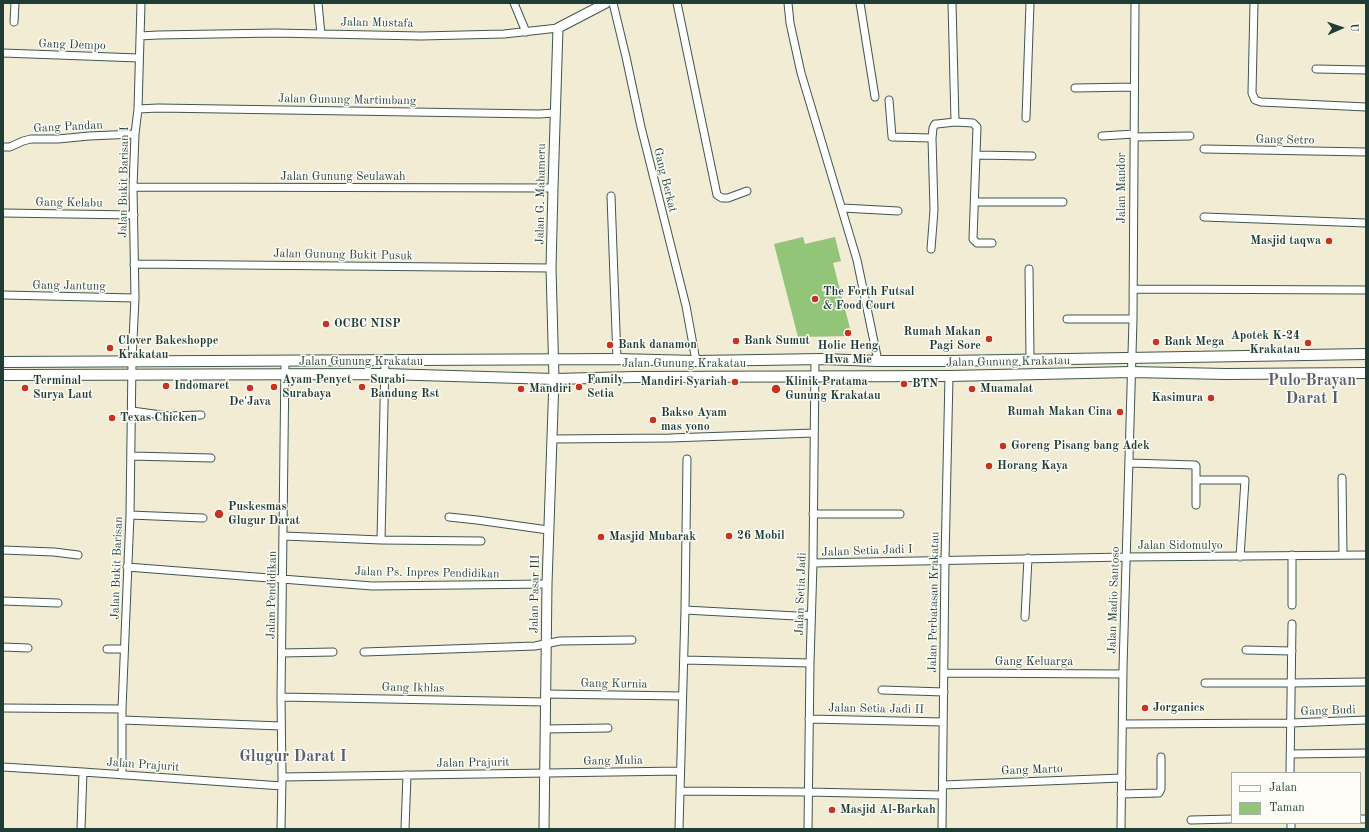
<!DOCTYPE html>
<style>
body{margin:0}
#map{position:relative;width:1369px;height:832px;overflow:hidden;background:#f2ecd5;font-family:"Old Standard TT",serif}
canvas{display:block}
.frame{position:absolute;inset:0;border:4px solid #1f3d34;pointer-events:none}
.legend{position:absolute;left:1231px;top:772px;width:130px;height:52px;box-sizing:border-box;background:#fdfcf7;border:1px solid #a4b0a9;margin:0;padding:5px 7px;list-style:none;font-size:12px;color:#1f3d34}
.legend li{display:flex;align-items:center;gap:8px;height:20px}
.legend b{width:20px;border:1px solid #a4b0a9}
.north{position:absolute;left:1321px;top:8px;width:40px;height:40px;-webkit-text-stroke:3px #fdfcf7;paint-order:stroke;rotate:88deg;font-size:11px;font-weight:700;line-height:16px;text-align:center;color:#1f3d34}
.north::after{content:'';display:block;margin:auto;width:14px;height:18px;background:#1f3d34;clip-path:polygon(50% 0,100% 100%,50% 72%,0 100%)}
</style>
<div id="map">
<canvas width="1369" height="832"></canvas>
<div class="frame"></div>
<ul class="legend">
<li><b style="height:5px;background:#fff"></b>Jalan</li>
<li><b style="height:11px;background:#92c577"></b>Taman</li>
</ul>
<div class="north">U</div>
</div>
<script>
const context = document.querySelector('canvas').getContext('2d');
context.lineJoin = 'round';
function fill(path, color) {
  context.fillStyle = color;
  context.fill(path, 'evenodd');
}
function shape(rows) {
  const path = new Path2D();
  for (const r of rows) {
    path.moveTo(r[0], r[1]);
    for (let i = 2; i < r.length; i += 2) path.lineTo(r[i], r[i + 1]);
  }
  return path;
}
function strokePath(path, color, width, dash) {
  context.strokeStyle = color;
  context.lineWidth = width;
  context.lineCap = dash ? 'butt' : 'round';
  context.setLineDash(dash || []);
  context.stroke(path);
}
function label(font, color, halo, rows, align = 'center') {
  context.font = font + ' "Old Standard TT",serif';
  context.lineWidth = 3;
  context.setLineDash([]);
  context.textBaseline = 'middle';
  context.strokeStyle = halo;
  context.fillStyle = color;
  for (const [text, x, y, turn = 0] of rows) {
    context.save();
    context.translate(x, y);
    context.rotate((+turn || 0) * Math.PI / 180);
    context.textAlign = isNaN(turn) ? turn : align;
    if (halo) context.strokeText(text, 0, 0);
    context.fillText(text, 0, 0);
    context.restore();
  }
}
fill(shape([
 [803,237,805,244,835,237,841,261,833,263,852,336,798,337,774,244]
]), '#92c577');
const minor = shape([
 [318,3,321,34],
 [514,3,526,32],
 [613,3,626,57,641,127,686,306,696,361],
 [677,3,717,195,722,198,728,198,747,191],
 [788,3,790,23,801,73,857,260,878,361],
 [860,3,875,97],
 [1254,3,1252,93,1255,100,1261,102,1366,107],
 [14,22,15,3],
 [140,36,158,35,275,33,421,36,504,34,558,28],
 [3,53,139,58],
 [1316,69,1366,70],
 [1075,88,1134,87],
 [889,100,892,137,932,138],
 [138,109,158,108,539,114,555,113],
 [1026,118,1030,3],
 [955,122,973,123,977,127,973,239,977,243,992,243],
 [1102,136,1134,134],
 [1134,137,1190,136],
 [3,147,10,147,23,141,31,139,58,139,89,136,135,134],
 [1204,149,1366,152],
 [976,155,1032,156],
 [133,187,553,188],
 [611,196,617,359],
 [975,202,1063,202],
 [842,208,898,211],
 [3,213,134,215],
 [1204,217,1366,223],
 [931,249,934,210,932,138,933,128,935,124,937,124,955,122,952,3],
 [134,264,551,268],
 [1029,269,1030,359],
 [1133,289,1366,290],
 [3,295,135,298],
 [1067,319,1133,319],
 [132,411,169,416,201,415],
 [552,439,670,438,814,433],
 [131,456,211,458],
 [1129,463,1195,465,1196,466,1196,505],
 [1342,478,1343,555],
 [1196,480,1245,480,1240,557],
 [813,514,900,514],
 [130,515,203,518],
 [449,517,477,520,548,530],
 [284,536,381,540,481,541],
 [381,540,385,361],
 [3,550,54,552,78,555],
 [813,563,1126,557,1366,555],
 [127,567,372,586,547,584],
 [3,601,58,603],
 [1292,605,1292,555],
 [685,610,796,616,811,615],
 [1025,617,1028,558],
 [3,647,28,648],
 [107,649,124,649],
 [1246,650,1292,651],
 [364,652,535,646,560,641,632,640],
 [282,653,333,652],
 [684,660,810,663],
 [944,673,1123,674],
 [1205,683,1292,683,1366,682],
 [882,690,944,692],
 [545,694,682,696],
 [281,697,545,702],
 [3,708,122,709],
 [809,719,943,722],
 [122,720,281,726],
 [1123,724,1291,723,1366,720],
 [545,729,608,728],
 [1290,754,1366,753],
 [3,767,83,772,282,786],
 [1290,773,1292,624],
 [122,775,122,709,130,515,132,361,135,298,133,187,135,134,138,109,141,3],
 [282,777,680,771],
 [943,785,1122,778],
 [680,791,808,792,942,795],
 [1121,794,1159,793,1161,789,1161,757],
 [1360,819,1366,819],
 [1191,820,1232,819],
 [1291,823,1291,829],
 [81,829,83,772],
 [281,829,282,777,281,697,285,362],
 [405,829,407,775],
 [679,829,685,610,687,459],
 [808,829,810,663,813,563,815,359],
 [942,829,945,560,949,376],
 [1121,829,1123,668,1133,319,1135,3]
]);
const tertiary = shape([
 [544,829,547,584,554,379,551,268,553,188,558,28,606,3]
]);
const secondary = shape([
 [3,362,617,359,696,361,822,359,878,361,947,361,1366,354],
 [3,375,385,374,554,379,635,377,949,376,1131,372,1226,374,1366,373]
]);
strokePath(minor, '#3f574c', 9);
strokePath(tertiary, '#3f574c', 11);
strokePath(secondary, '#3f574c', 12);
strokePath(minor, '#fff', 7);
strokePath(tertiary, '#fff', 9);
strokePath(secondary, '#fff', 10);
for (const [x, y, r, color] of [
 [1329,241,4,"#c8321e"],
 [815,299,4,"#c8321e"],
 [326,324,4,"#c8321e"],
 [848,333,4,"#c8321e"],
 [989,339,4,"#c8321e"],
 [736,341,4,"#c8321e"],
 [1156,342,4,"#c8321e"],
 [1308,343,4,"#c8321e"],
 [610,345,4,"#c8321e"],
 [110,348,4,"#c8321e"],
 [735,382,4,"#c8321e"],
 [904,384,4,"#c8321e"],
 [166,386,4,"#c8321e"],
 [274,387,4,"#c8321e"],
 [362,387,4,"#c8321e"],
 [579,387,4,"#c8321e"],
 [25,388,4,"#c8321e"],
 [250,388,4,"#c8321e"],
 [521,389,4,"#c8321e"],
 [776,389,5,"#c8321e"],
 [972,389,4,"#c8321e"],
 [1211,398,4,"#c8321e"],
 [1120,412,4,"#c8321e"],
 [112,418,4,"#c8321e"],
 [653,420,4,"#c8321e"],
 [1003,446,4,"#c8321e"],
 [989,466,4,"#c8321e"],
 [219,514,5,"#c8321e"],
 [729,536,4,"#c8321e"],
 [601,537,4,"#c8321e"],
 [1145,708,4,"#c8321e"],
 [832,810,4,"#c8321e"]
]) {
  const dot = new Path2D();
  dot.arc(x, y, r, 0, 2 * Math.PI);
  context.fillStyle = color;
  context.fill(dot);
  strokePath(dot, '#fdfcf7', 1.5);
}
label('12px', '#1f3d34', '#fdfcf7', [
 ["Jalan Mustafa",377,23,1],
 ["Gang Dempo",72,45,2],
 ["Jalan Gunung Martimbang",347,100,1],
 ["Gang Pandan",68,127,-3],
 ["Gang Setro",1285,140,1],
 ["Jalan Gunung Seulawah",343,177],
 ["Gang Berkat",665,180,76],
 ["Jalan Bukit Barisan I",124,182,-89],
 ["Jalan Mandor",1122,188,-90],
 ["Jalan G. Mahameru",541,194,-89],
 ["Gang Kelabu",69,203,1],
 ["Jalan Gunung Bukit Pusuk",343,255,1],
 ["Gang Jantung",69,286,1],
 ["Jalan Gunung Krakatau",361,362],
 ["Jalan Gunung Krakatau",1008,362,-1],
 ["Jalan Gunung Krakatau",684,364],
 ["Jalan Sidomulyo",1180,546],
 ["Jalan Setia Jadi I",867,551,-2],
 ["Jalan Bukit Barisan",117,568,-88],
 ["Jalan Ps. Inpres Pendidikan",427,573,1],
 ["Jalan Pasar III",535,594,-89],
 ["Jalan Setia Jadi",801,594,-88],
 ["Jalan Pendidikan",272,595,-89],
 ["Jalan Madio Santoso",1114,600,-88],
 ["Jalan Perbatasan Krakatau",934,602,-89],
 ["Gang Keluarga",1034,662],
 ["Gang Kurnia",614,684,1],
 ["Gang Ikhlas",413,688,1],
 ["Jalan Setia Jadi II",876,709,1],
 ["Gang Budi",1328,711,-2],
 ["Gang Mulia",613,761,-1],
 ["Jalan Prajurit",473,763,-1],
 ["Jalan Prajurit",143,765,4],
 ["Gang Marto",1032,770,-2]
]);
label('bold 12px', '#1f3d34', '#fdfcf7', [
 ["Masjid taqwa",1321,241,"right"],
 ["The Forth Futsal",823,292],
 ["& Food Court",823,306],
 ["OCBC NISP",334,324],
 ["Rumah Makan",981,332,"right"],
 ["Pagi Sore",981,346,"right"],
 ["Apotek K-24",1300,336,"right"],
 ["Krakatau",1300,350,"right"],
 ["Clover Bakeshoppe",118,341],
 ["Krakatau",118,355],
 ["Bank Sumut",744,341],
 ["Bank Mega",1164,342],
 ["Bank danamon",618,345],
 ["Holic Heng",848,346,"center"],
 ["Hwa Mie",848,360,"center"],
 ["Ayam Penyet",282,380],
 ["Surabaya",282,394],
 ["Surabi",370,380],
 ["Bandung Rst",370,394],
 ["Family",587,380],
 ["Setia",587,394],
 ["Terminal",33,381],
 ["Surya Laut",33,395],
 ["Mandiri Syariah",727,382,"right"],
 ["Klinik Pratama",785,382],
 ["Gunung Krakatau",785,396],
 ["BTN",912,384],
 ["Indomaret",174,386],
 ["Mandiri",529,389],
 ["Muamalat",980,389],
 ["Kasimura",1203,398,"right"],
 ["De'Java",250,402,"center"],
 ["Rumah Makan Cina",1112,412,"right"],
 ["Bakso Ayam",661,413],
 ["mas yono",661,427],
 ["Texas Chicken",120,418],
 ["Goreng Pisang bang Adek",1011,446],
 ["Horang Kaya",997,466],
 ["Puskesmas",228,507],
 ["Glugur Darat",228,521],
 ["26 Mobil",737,536],
 ["Masjid Mubarak",609,537],
 ["Jorganics",1153,708],
 ["Masjid Al-Barkah",840,810]
], 'left');
label('bold 16px', '#585e6d', '#fdfcf7', [
 ["Pulo Brayan",1312,381],
 ["Darat I",1312,399],
 ["Glugur Darat I",293,757]
]);
</script>
